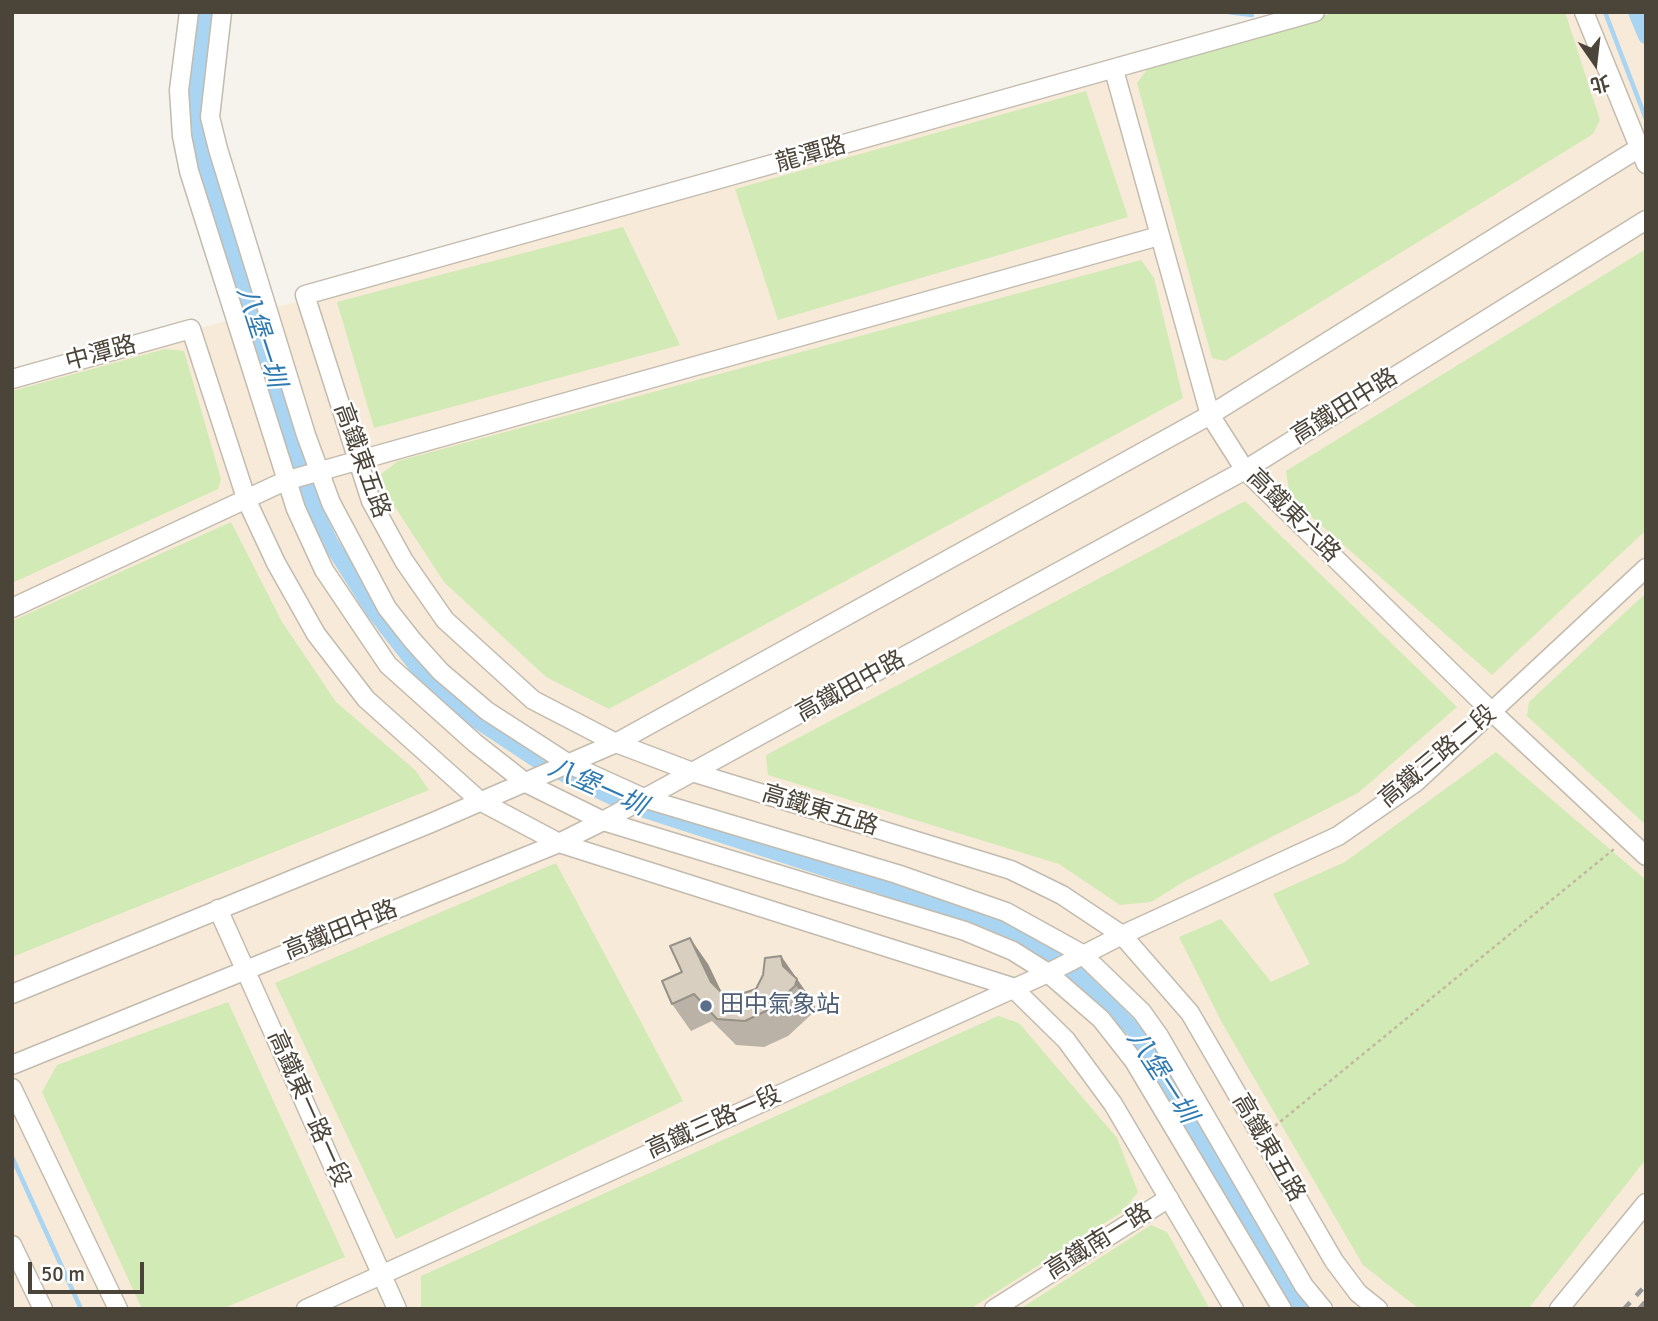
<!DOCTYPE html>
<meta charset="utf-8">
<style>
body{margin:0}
#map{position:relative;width:1658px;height:1321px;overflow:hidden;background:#f6f3ec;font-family:Signika,"Noto Sans TC",sans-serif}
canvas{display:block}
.frame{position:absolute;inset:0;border:14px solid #4b4439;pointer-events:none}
.north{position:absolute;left:1560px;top:28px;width:70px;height:70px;-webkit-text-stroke:5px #fff;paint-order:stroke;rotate:166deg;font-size:19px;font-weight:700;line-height:28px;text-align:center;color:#4b4439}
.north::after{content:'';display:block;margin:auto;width:24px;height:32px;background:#4b4439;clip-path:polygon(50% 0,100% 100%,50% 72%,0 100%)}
.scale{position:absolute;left:28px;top:1262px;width:116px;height:32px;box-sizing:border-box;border:4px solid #4b4439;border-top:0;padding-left:9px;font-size:21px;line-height:24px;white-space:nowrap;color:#4b4439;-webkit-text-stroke:5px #fff;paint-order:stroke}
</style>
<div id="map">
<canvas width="1658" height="1321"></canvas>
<div class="frame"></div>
<div class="north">北</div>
<div class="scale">50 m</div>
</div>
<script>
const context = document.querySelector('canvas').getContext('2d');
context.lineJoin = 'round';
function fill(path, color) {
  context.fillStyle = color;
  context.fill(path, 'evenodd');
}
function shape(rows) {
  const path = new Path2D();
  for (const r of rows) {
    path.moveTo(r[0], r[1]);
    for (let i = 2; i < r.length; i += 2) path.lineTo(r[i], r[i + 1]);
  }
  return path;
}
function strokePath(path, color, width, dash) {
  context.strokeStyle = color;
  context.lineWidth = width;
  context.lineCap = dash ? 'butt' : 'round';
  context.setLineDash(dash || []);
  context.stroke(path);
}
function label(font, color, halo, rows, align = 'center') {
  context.font = font + ' Signika,"Noto Sans TC",sans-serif';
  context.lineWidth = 5;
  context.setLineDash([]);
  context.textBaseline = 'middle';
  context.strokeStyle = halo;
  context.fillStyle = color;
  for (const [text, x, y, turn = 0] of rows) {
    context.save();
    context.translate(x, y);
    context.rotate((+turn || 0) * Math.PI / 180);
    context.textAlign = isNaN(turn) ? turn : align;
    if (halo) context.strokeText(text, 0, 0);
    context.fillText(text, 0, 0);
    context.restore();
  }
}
fill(shape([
 [1348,12,1646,12,1646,1309,12,1309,12,380]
]), '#f7ead8');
fill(shape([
 [1336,12,1565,12,1600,120,1593,134,1225,361,1212,358,1137,83,1149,67],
 [1086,91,1128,217,778,320,735,189],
 [623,227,680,345,374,428,337,302],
 [1646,249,1646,530,1492,675,1290,498,1286,471],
 [1141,260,1154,278,1183,398,609,709,546,677,444,582,376,478,398,461],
 [165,349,184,351,221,479,218,489,12,583,12,391],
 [1245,501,1457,707,1358,793,1185,881,1151,902,1120,905,1059,864,768,775,766,755],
 [231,522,282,622,336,702,415,770,429,790,12,957,12,621],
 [1646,593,1646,825,1527,716,1529,702],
 [1496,752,1646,880,1646,1159,1528,1309,1419,1309,1363,1265,1221,1021,1179,937,1221,919,1271,982,1310,964,1273,894,1345,862],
 [556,863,683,1101,396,1239,275,983],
 [228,1002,345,1257,222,1309,142,1309,42,1092,57,1065],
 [998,1016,1019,1023,1117,1138,1138,1192,1122,1212,970,1309,421,1309,421,1276],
 [1151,1225,1167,1232,1210,1309,1020,1309]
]), '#d2eab5');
strokePath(shape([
 [1228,12,1252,15],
 [1605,12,1646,119],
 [12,1157,81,1309]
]), '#a9d4f2', 4.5);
strokePath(shape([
 [205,12,196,96,199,148,317,515,330,542,373,610,422,673,475,719,543,764,629,805,990,922,1060,958,1136,1032,1303,1309],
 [1636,12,1646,36]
]), '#a9d4f2', 16);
const minor = shape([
 [189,12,179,90,182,136,189,171,296,509,324,570,388,665,475,743,526,783,603,821,965,931,1013,951,1048,973,1101,1019,1134,1061,1282,1309],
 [222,12,210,117,218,149,306,435,331,503,387,608,413,641,441,672,487,711,569,764,646,799,897,874,1006,912,1082,954,1142,1012,1159,1036,1304,1286,1323,1309],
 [1315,12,305,295,371,501,404,561,445,620,533,700,616,743,695,773,1011,870,1062,895,1122,935,1190,1013,1334,1261,1358,1293,1378,1309],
 [1584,12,1646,164],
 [1114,70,1210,415,1245,470,1492,712,1646,856],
 [12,379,191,329,247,501,276,563,316,634,366,699,480,801,559,843,1012,987,1066,1040,1113,1104,1234,1309],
 [12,608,285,481,1159,236],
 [218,909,397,1309],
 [12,994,431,823,616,743,1210,415,1639,148],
 [12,1065,559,843,603,821,1245,470,1646,220],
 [12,1088,118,1309],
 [12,1245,43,1309],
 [306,1309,1048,973,1122,935,1338,836,1416,782,1646,568],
 [994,1309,1169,1198],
 [1559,1309,1646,1203]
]);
strokePath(minor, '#c2bbae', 21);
strokePath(shape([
 [1275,1126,1614,849]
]), '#c4b79f', 2.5, [3.5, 3.5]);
strokePath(minor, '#fff', 18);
strokePath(shape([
 [1624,1309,1646,1285],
 [1639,1309,1646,1301]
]), '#9a9a9a', 4.5, [9, 9]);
fill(shape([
 [781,956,815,1005,814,1012,788,1036,764,1047,736,1045,712,1021,691,1031,672,1004,682,972,708,964,722,993,738,995,756,989]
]), '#bab2a6');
fill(shape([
 [690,938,708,964,729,1008,711,982],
 [781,956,815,1005,814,1012,783,966]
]), '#979187');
const building = shape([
 [690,938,711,982,722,993,738,995,756,989,763,975,765,958,781,956,783,966,797,979,795,986,770,1009,745,1021,717,1019,694,994,672,1004,662,981,682,972,670,946,690,938]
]);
fill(building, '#d8cfc1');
strokePath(building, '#979187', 2);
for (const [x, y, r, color] of [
 [706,1006,7,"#5c6f8a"]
]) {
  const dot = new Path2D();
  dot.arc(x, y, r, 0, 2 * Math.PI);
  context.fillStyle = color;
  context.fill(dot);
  strokePath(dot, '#fff', 2.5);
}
label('24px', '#4b4439', '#fff', [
 ["龍潭路",811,155,-16],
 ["中潭路",101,354,-15],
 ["高鐵田中路",1345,407,-32],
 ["高鐵東五路",361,461,70],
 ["高鐵東六路",1293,516,45],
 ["高鐵田中路",851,687,-29],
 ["高鐵三路二段",1438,757,-40],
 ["高鐵東五路",820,811,17],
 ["高鐵田中路",341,931,-22],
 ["高鐵東一路一段",308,1109,66],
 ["高鐵三路一段",714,1123,-24],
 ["高鐵東五路",1268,1148,60],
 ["高鐵南一路",1099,1242,-32]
]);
label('24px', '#4e5e75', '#fff', [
 ["田中氣象站",720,1006]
], 'left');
label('italic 26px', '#2e7ab2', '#fff', [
 ["八堡一圳",260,337,72],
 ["八堡一圳",597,788,24],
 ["八堡一圳",1161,1077,57]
]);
</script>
